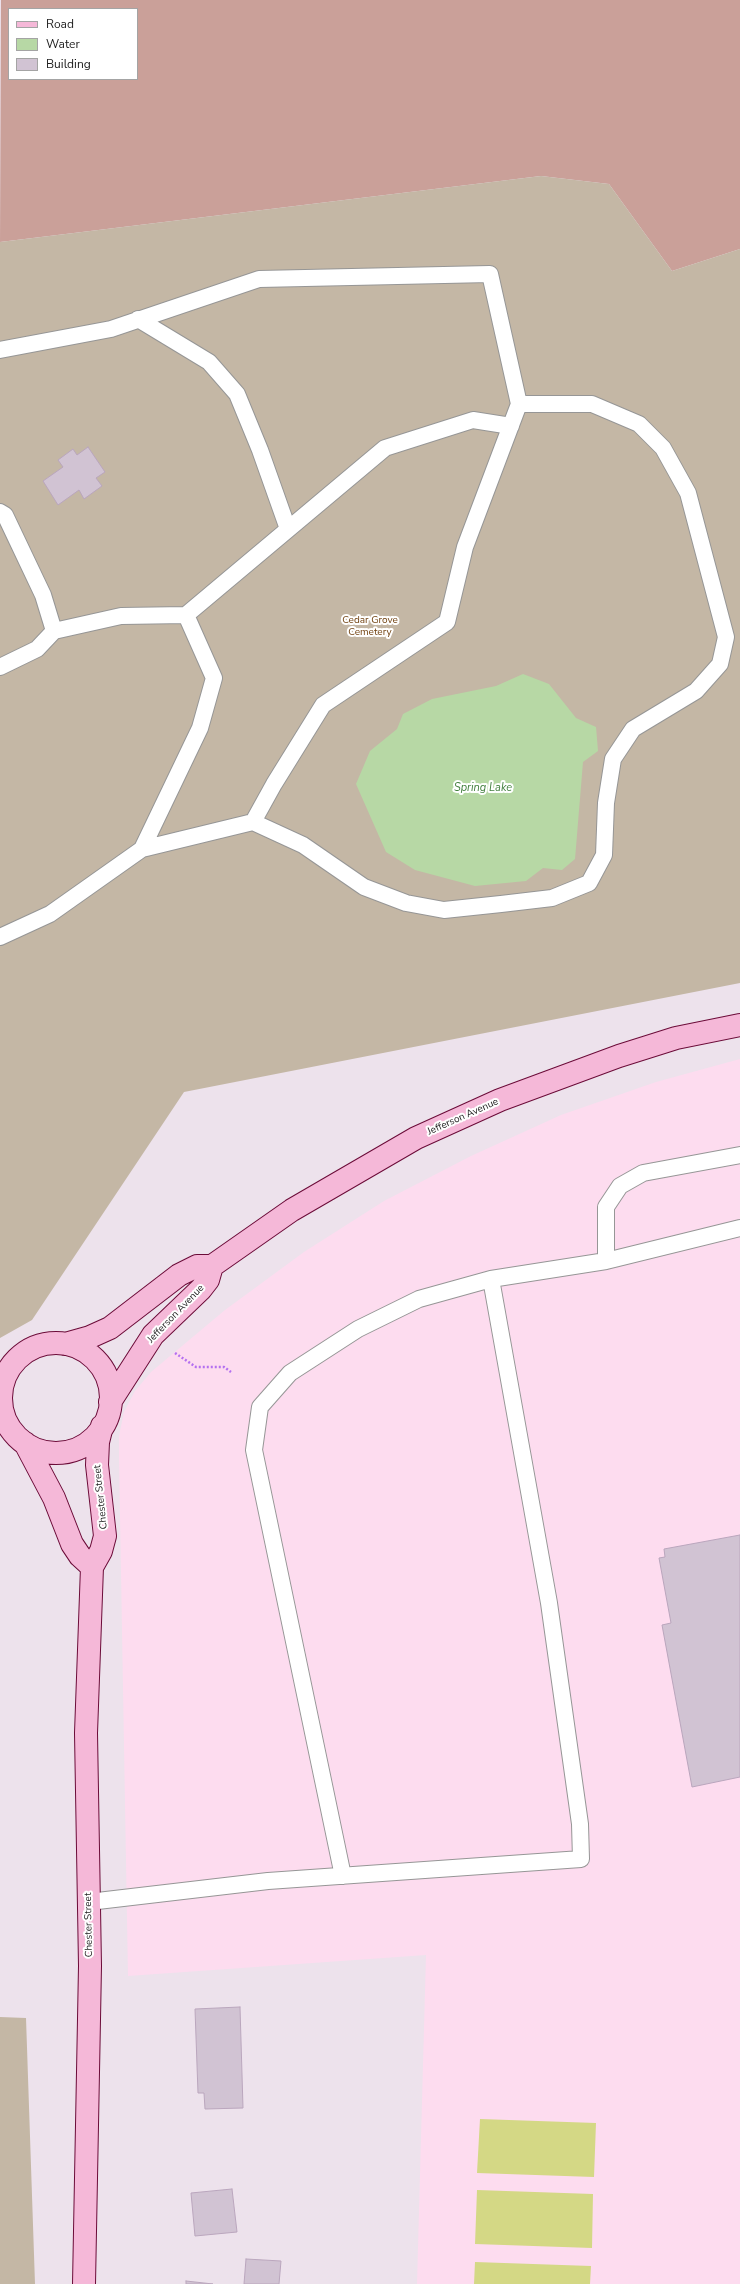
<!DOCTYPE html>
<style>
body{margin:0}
#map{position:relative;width:740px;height:2284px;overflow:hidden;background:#ede2ec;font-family:"Nunito Sans",sans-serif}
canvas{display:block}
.legend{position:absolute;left:8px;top:8px;width:130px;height:72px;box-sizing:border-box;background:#fff;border:1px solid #a4a4a4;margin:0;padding:5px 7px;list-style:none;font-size:12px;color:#1c1c1c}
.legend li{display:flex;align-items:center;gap:8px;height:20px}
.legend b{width:20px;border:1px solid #a4a4a4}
</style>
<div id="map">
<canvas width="740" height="2284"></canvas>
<ul class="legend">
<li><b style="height:5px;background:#f5b8d8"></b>Road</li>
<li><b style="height:11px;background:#b7d8a5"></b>Water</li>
<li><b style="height:11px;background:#d1c3d3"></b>Building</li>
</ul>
</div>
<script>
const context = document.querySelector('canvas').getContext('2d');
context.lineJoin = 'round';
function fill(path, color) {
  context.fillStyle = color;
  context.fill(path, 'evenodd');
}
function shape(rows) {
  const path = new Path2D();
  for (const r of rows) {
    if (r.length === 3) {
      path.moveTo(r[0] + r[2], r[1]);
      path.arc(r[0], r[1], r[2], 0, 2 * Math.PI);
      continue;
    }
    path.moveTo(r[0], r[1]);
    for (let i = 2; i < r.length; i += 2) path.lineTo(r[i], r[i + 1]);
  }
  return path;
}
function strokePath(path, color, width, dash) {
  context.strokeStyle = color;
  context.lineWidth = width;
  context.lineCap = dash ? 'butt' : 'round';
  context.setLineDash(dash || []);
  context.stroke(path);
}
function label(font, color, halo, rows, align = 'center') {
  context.font = font + ' "Nunito Sans",sans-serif';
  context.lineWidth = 4;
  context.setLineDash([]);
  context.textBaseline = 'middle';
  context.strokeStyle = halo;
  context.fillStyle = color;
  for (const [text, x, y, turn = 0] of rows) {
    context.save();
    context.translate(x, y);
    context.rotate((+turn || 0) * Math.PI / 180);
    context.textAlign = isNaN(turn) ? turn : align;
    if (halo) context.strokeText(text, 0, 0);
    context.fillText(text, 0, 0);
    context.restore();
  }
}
fill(shape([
 [740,1059,740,2284,417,2284,426,1955,128,1976,119,1458,119,1436,124,1412,135,1391,151,1372,225,1310,304,1252,384,1201,471,1156,561,1115,656,1082]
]), '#fddcef');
fill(shape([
 [1,0,740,0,740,249,672,271,609,184,541,176,0,242],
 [9,9,137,9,137,79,9,79]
]), '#caa099');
fill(shape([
 [541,176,609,184,672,271,740,249,740,983,184,1092,32,1320,0,1338,0,242],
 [0,2017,26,2018,35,2284,0,2284]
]), '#c4b7a5');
fill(shape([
 [480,2119,596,2123,594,2177,477,2173],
 [477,2190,593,2194,592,2248,475,2244],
 [475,2262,591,2266,590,2284,474,2284]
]), '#d4d885');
fill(shape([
 [523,674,549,684,576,718,596,727,598,751,583,762,575,859,562,870,543,868,526,881,475,886,415,870,386,852,356,784,370,751,397,729,403,714,432,699,496,686]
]), '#b7d8a5');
const building = shape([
 [88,447,105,472,96,478,102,486,84,499,79,490,58,505,43,481,63,467,58,460,73,449,77,455,88,447],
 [740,1535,740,1777,692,1787,662,1625,671,1623,659,1558,665,1557,664,1549,740,1535],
 [240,2007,243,2108,205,2109,204,2093,198,2093,195,2009,240,2007],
 [232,2189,237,2232,195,2236,191,2193,232,2189],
 [246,2259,281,2261,279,2284,244,2284,246,2259],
 [186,2281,213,2284,186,2284,186,2281]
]);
fill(building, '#d1c3d3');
strokePath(building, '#baa6bd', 1);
const service = shape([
 [138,319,209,362,237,394,260,450,288,529],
 [0,350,111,329,259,279,490,274,519,404,465,547,447,622,323,705,274,784,253,822,142,849,50,914,0,937],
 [0,512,5,515,43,595,54,631,37,649,0,667],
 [186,615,385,448,473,420,511,426],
 [54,631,121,616,186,615,214,678,200,728,142,849],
 [253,822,303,845,364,887,406,903,444,910,501,904,552,898,589,883,604,855,606,803,613,759,633,729,696,691,720,664,726,637,688,493,663,448,639,424,592,404,519,404],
 [606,1261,606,1207,620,1186,643,1173,740,1155],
 [343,1876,254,1450,260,1407,290,1373,358,1329,419,1299,491,1279,606,1261,740,1228],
 [89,1902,268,1881,581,1859,580,1824,549,1603,491,1279]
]);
const secondary = shape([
 [56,1398,55],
 [65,1344,90,1337,110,1328,179,1275,197,1266,212,1266,292,1210,416,1138,500,1100,619,1056,676,1038,740,1025],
 [110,1402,153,1335,201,1289,208,1280,212,1266],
 [25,1443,54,1498,72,1544,80,1556,92,1567],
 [84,2284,90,1966,86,1733,92,1567,101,1551,105,1536,97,1465,98,1442,102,1426]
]);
strokePath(service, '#969696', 18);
strokePath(secondary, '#6b0b38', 24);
strokePath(shape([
 [175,1353,196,1367,224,1367,231,1372]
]), '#b470f0', 2.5, [2, 2]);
strokePath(service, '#fff', 16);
strokePath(secondary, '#f5b8d8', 22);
label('10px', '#724312', '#fff', [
 ["Cedar Grove",370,621],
 ["Cemetery",370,633]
]);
label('10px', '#1c1c1c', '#fff', [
 ["Jefferson Avenue",463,1117,-24],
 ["Jefferson Avenue",176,1314,-46],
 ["Chester Street",101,1497,-96],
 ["Chester Street",89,1925,-91]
]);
label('italic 11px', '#448040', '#fff', [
 ["Spring Lake",483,788]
]);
</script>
